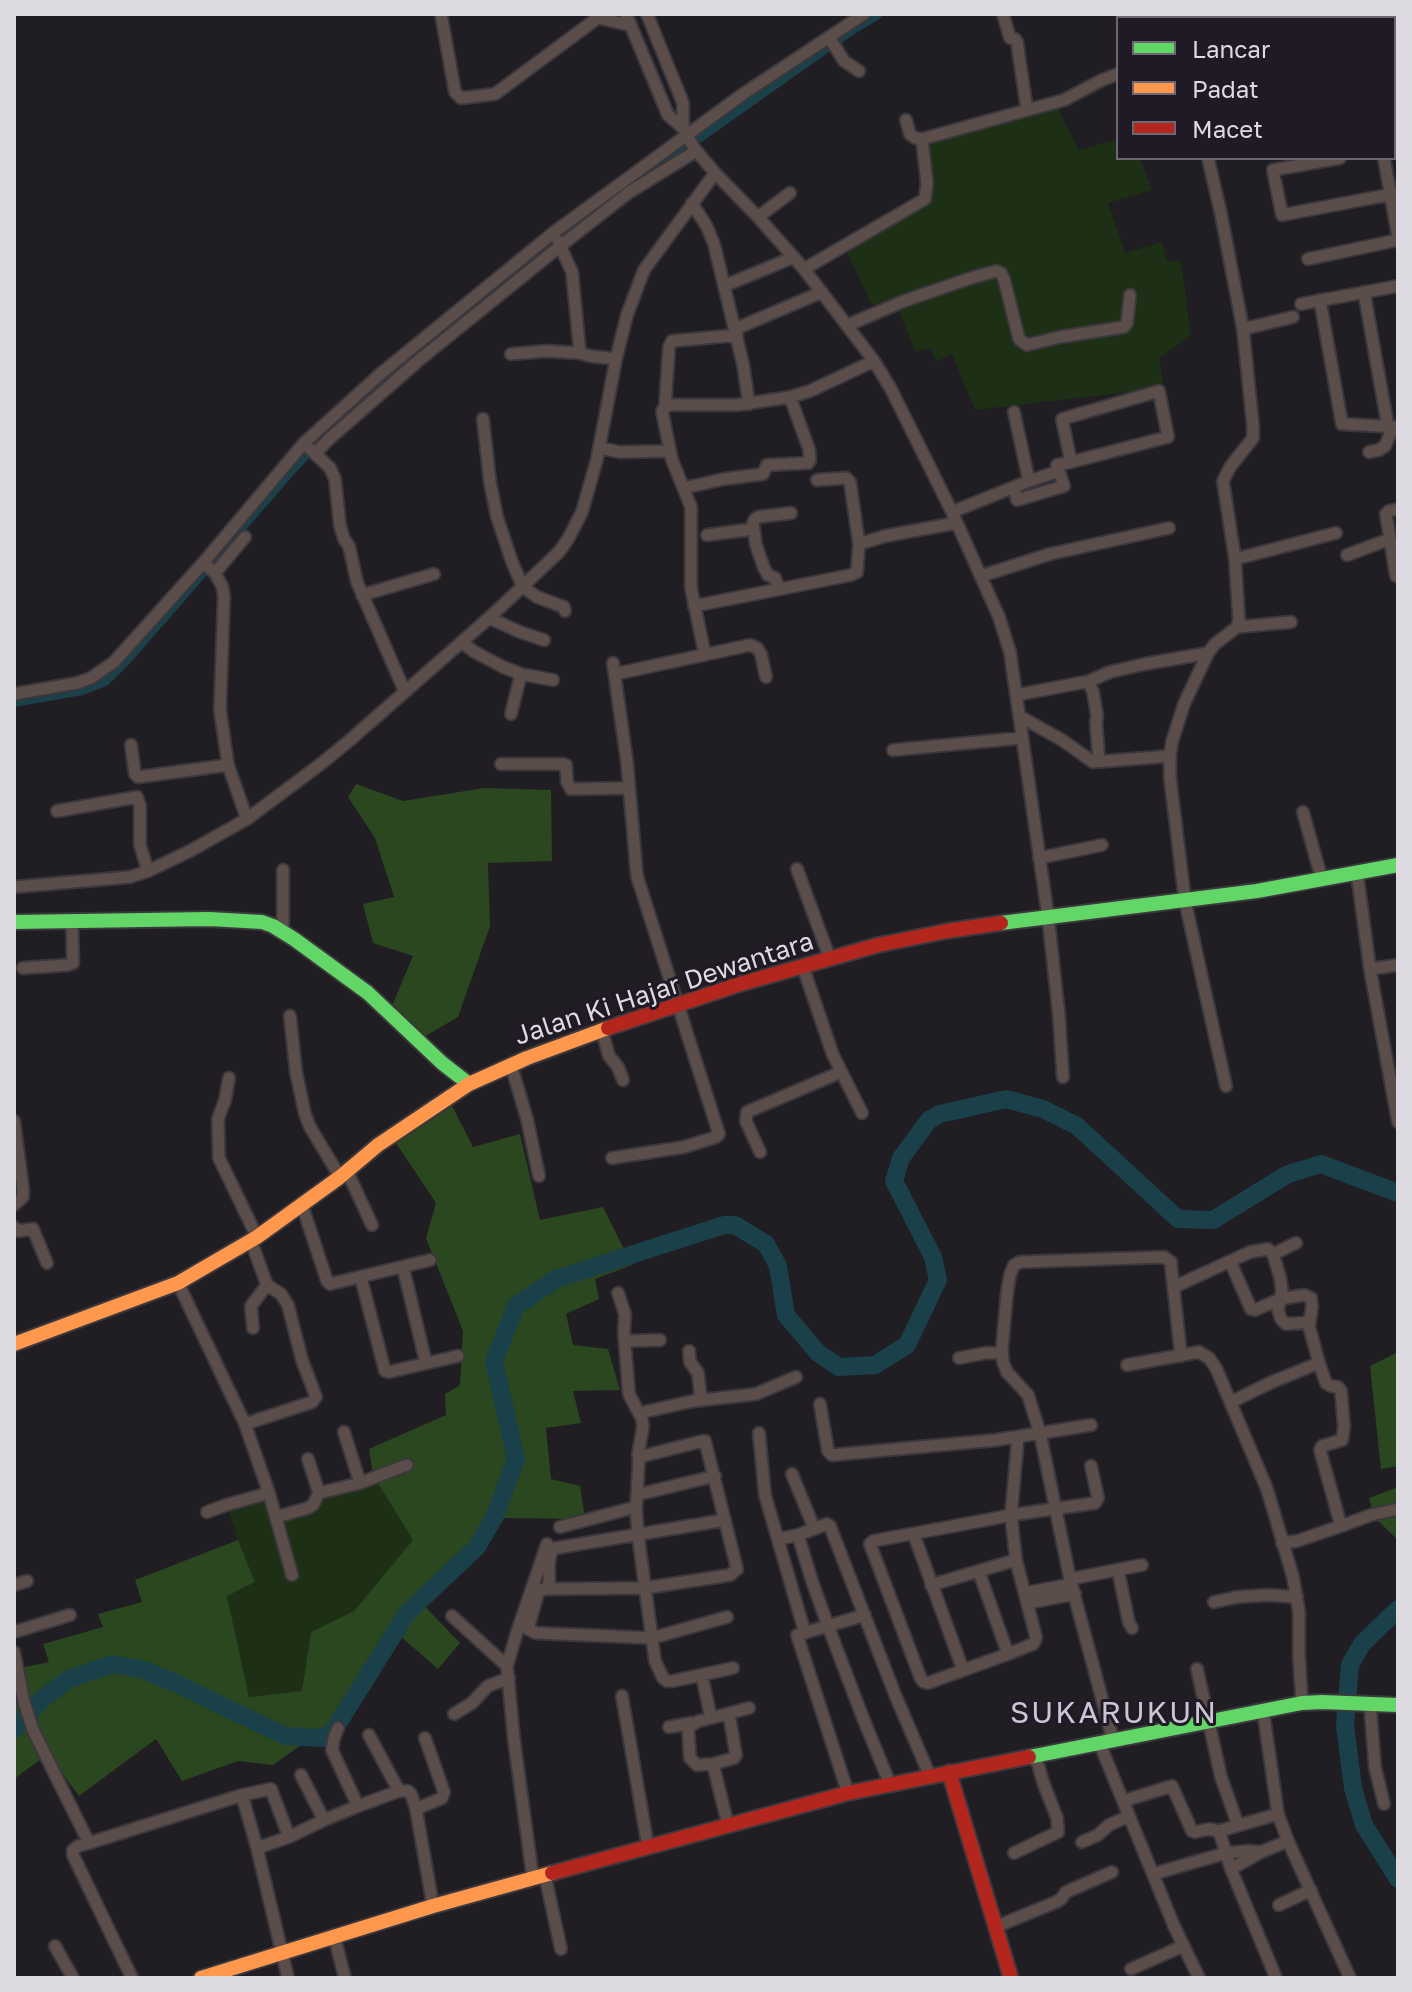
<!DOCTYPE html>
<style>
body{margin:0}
#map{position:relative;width:1412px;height:1992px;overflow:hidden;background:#201d23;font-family:"Golos Text",sans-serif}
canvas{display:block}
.frame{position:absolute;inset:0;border:16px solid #dedae2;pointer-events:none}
.legend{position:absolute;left:1116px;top:16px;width:280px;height:144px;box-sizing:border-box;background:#201a26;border:2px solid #6c6771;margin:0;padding:10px 14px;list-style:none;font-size:24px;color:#dedae2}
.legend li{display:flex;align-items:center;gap:16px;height:40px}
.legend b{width:40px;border:2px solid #6c6771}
</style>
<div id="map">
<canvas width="1412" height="1992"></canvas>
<div class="frame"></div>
<ul class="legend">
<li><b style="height:10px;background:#63d668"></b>Lancar</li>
<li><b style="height:10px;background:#ff974d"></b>Padat</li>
<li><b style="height:10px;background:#b3261e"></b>Macet</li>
</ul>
</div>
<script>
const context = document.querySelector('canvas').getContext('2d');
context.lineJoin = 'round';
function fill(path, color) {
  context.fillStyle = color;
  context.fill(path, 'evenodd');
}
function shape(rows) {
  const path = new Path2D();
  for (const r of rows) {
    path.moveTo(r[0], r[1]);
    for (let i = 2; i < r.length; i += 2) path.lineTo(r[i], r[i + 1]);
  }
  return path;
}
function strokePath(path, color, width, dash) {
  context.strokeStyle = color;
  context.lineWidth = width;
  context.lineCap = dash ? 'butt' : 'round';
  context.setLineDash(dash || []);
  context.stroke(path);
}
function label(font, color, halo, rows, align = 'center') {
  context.font = font + ' "Golos Text",sans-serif';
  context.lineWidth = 6;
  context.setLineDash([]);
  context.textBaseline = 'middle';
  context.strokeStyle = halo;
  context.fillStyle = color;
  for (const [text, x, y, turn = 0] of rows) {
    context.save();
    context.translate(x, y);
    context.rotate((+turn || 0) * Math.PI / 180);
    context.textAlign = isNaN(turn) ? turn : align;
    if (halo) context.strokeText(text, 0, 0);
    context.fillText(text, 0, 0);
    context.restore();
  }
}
fill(shape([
 [1056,105,1079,150,1118,139,1118,158,1140,158,1152,190,1108,203,1125,253,1162,242,1167,261,1181,261,1191,335,1160,358,1163,388,975,410,952,354,936,362,931,348,915,352,896,301,872,305,844,246,925,207,915,146],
 [373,1475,414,1540,354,1611,311,1632,303,1691,249,1697,227,1596,255,1582,238,1540,227,1506,265,1494,272,1514]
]), '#1d2f15');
fill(shape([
 [356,784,403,801,484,788,551,790,552,861,488,863,490,926,458,1017,422,1038,389,1013,413,956,373,943,363,904,394,897,375,838,348,797],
 [452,1106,473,1147,520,1134,540,1220,603,1207,632,1265,595,1279,599,1299,566,1314,573,1345,608,1349,620,1390,573,1391,581,1423,546,1428,551,1479,580,1486,585,1519,502,1518,446,1579,416,1597,460,1643,438,1669,391,1628,366,1675,351,1709,273,1765,238,1761,182,1781,156,1739,79,1796,48,1754,14,1779,14,1694,20,1690,16,1669,49,1662,43,1644,103,1627,98,1614,142,1602,135,1580,238,1540,255,1582,227,1596,249,1697,302,1691,311,1632,354,1611,413,1540,373,1475,369,1449,446,1415,445,1394,460,1385,463,1331,426,1238,436,1203,396,1143],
 [1398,1352,1398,1466,1381,1469,1370,1366],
 [1398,1487,1398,1540,1374,1517,1369,1498]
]), '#2a471f');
strokePath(shape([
 [14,702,82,690,105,681,130,656,293,468,330,429,399,367,531,258,609,199,669,159,853,29,878,14]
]), '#1a404a', 10);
strokePath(shape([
 [1398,1609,1362,1644,1350,1665,1345,1726,1353,1788,1364,1825,1398,1879],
 [14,1729,42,1699,69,1679,113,1664,144,1670,175,1683,285,1736,321,1738,332,1733,407,1613,477,1547,495,1516,516,1459,494,1361,516,1306,556,1279,724,1225,735,1225,766,1244,778,1266,786,1315,818,1353,839,1367,875,1365,907,1345,938,1280,933,1257,894,1181,901,1158,929,1120,940,1114,1006,1099,1043,1109,1077,1126,1178,1219,1213,1220,1288,1174,1321,1164,1398,1193]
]), '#1a404a', 18);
const street = shape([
 [441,14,455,92,461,98,495,94,603,14],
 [626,14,668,115,683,128,694,148,715,173,758,217,804,269,874,361,891,389,952,512,999,617,1010,652,1048,916,1059,1016,1063,1077],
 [647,14,683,103,683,128],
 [1003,14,1010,38,1015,39,1017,42,1027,110],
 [1179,14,1179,18],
 [599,18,629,25],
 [1360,18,1381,14],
 [829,37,844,61,859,71],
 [1394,59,1398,58],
 [1394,103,1398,102],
 [906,120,910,134,915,138,922,139,1064,100,1102,80,1118,74],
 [1394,148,1398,147],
 [1208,158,1221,214,1243,329,1253,426,1253,438,1230,467,1223,481,1235,559,1239,620,1237,627,1215,644,1208,653,1184,704,1172,742,1170,756,1170,777,1185,901,1226,1086],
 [1340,158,1273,170,1282,215,1398,193],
 [1384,158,1398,237],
 [692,203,707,227,714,244,743,364,749,404],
 [758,217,790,193],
 [558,241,572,272,580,353],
 [1308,259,1398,240],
 [804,269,925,199,927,183,922,139],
 [724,286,794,257],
 [1364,292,1388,427],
 [1320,300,1342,424,1398,427],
 [1301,304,1398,286],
 [848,325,904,301,971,278,996,271,1001,273,1004,279,1019,339,1027,345,1060,337,1124,327,1127,323,1130,295],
 [735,329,822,292],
 [1243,329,1293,317],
 [511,354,546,351,580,353,590,356,616,359],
 [665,407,669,347,672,341,737,335],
 [1014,412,1029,481],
 [483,419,490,482,497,517,512,562,523,587,537,597,564,607,565,611],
 [600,448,620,452,670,451],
 [310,449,330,468,335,479,340,526,344,539,349,546,357,582,405,692],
 [1369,452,1379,450,1385,446,1393,427],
 [315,454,328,440,418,361,554,251,628,193,696,151],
 [684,488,724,479,763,474,767,465,808,463,810,460,809,449,790,397],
 [1014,488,1017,500,1064,486,1059,471],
 [952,512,1029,481,1059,471,1057,465,1071,462,1168,437,1159,391,1062,419,1071,462],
 [707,535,753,529],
 [859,544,885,536,956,523],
 [1347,555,1390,539],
 [1235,559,1336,533],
 [203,563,215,573,222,586,224,596,220,710,228,765,247,819],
 [215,573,245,537],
 [981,576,1050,554,1169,528],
 [1396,576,1386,514,1389,511,1398,509],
 [779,589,775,578,768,575,764,568,756,545,753,523,755,519,758,517,791,513],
 [362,595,434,574],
 [694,606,851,575,857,572,859,544,850,482,846,478,817,480],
 [489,618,520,632,544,640],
 [1237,627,1291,622],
 [462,642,473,651,503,667,521,674,553,680],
 [705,655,691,588,691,507,672,460,662,411,665,407,669,405,737,405,790,397,810,391,874,361],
 [615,674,750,645,757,648,761,654,766,677],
 [1087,682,1110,672,1145,664,1208,653],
 [14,694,77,683,91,678,114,662,203,563,304,443,379,375,553,233,743,94,864,14],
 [1016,695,1085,682,1089,683,1093,692,1097,715,1096,722,1099,761],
 [511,714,521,674],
 [1019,716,1062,740,1093,762,1170,756],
 [131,745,135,774,138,777,228,765],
 [893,750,1021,738],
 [501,764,563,764,566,765,567,782,571,789,629,788],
 [57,811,137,797,140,806,140,845,148,871],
 [1303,812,1322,880],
 [1039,858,1102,845],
 [797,869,830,959],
 [283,870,283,932],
 [1357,873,1370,969,1398,1122],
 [14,887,130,877,148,871,190,851,247,819,322,763,350,740,489,618,559,552,568,539,582,512,597,459,616,359,627,315,644,270,715,173],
 [803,967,833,1055,862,1113],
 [23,968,68,965,73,963,72,920],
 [1370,969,1398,965],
 [290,1016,296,1072,305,1114,310,1127,340,1177],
 [602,1031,609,1056,618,1067,623,1080],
 [511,1065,527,1119,539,1176],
 [229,1078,225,1100,218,1119,219,1158,257,1237],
 [14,1121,23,1189,23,1197,14,1205],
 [760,1152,746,1121,747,1112,841,1072],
 [612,1158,684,1147,716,1137,719,1134,637,876,627,762,613,663],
 [347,1171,372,1225],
 [302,1205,327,1281,330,1284,430,1260],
 [14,1227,18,1231,33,1229,47,1263],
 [1273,1254,1296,1243],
 [1230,1261,1251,1309,1255,1310,1280,1299,1304,1295,1311,1298,1312,1307,1309,1326,1319,1363],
 [403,1267,426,1363],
 [361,1278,385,1371,389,1372,458,1356],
 [178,1283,245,1424,269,1493,292,1575],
 [1174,1287,1250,1252,1268,1249,1273,1254,1280,1277,1282,1290,1278,1310,1281,1319,1286,1324,1310,1322],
 [618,1293,625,1314,624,1332,629,1394,642,1419,643,1426,638,1455,643,1456,703,1441,705,1441,737,1569,730,1575,645,1588,543,1589,538,1593,528,1629,536,1633,652,1638,727,1617],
 [253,1328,251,1306,267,1285],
 [625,1341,660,1340],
 [689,1351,690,1362,698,1373,701,1400],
 [959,1358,986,1353,1002,1353],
 [1127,1365,1199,1352,1209,1358,1216,1368,1267,1489,1293,1577,1299,1612,1299,1656,1302,1703],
 [1231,1402,1272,1382,1319,1363,1326,1383,1331,1386,1338,1387,1341,1391,1344,1427,1342,1440,1322,1446,1320,1450,1341,1526,1297,1541,1282,1543],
 [820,1404,828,1451,832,1455,996,1440,1091,1425],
 [639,1413,693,1401,756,1394,796,1377],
 [245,1424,312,1402,316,1397,302,1360,288,1305,281,1294,267,1285,251,1241],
 [759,1433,765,1495,805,1633],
 [1018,1437,1011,1515,1016,1560,1036,1637,1035,1641,1033,1644,1008,1654,928,1683,924,1682,921,1679,870,1544,873,1541,986,1520,1011,1515,1095,1503,1098,1498,1091,1466],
 [308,1459,319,1493],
 [792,1474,814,1528],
 [715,1476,640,1494,637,1496,636,1507,638,1535,655,1661,663,1678,667,1681,673,1681,733,1668],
 [360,1483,407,1465],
 [637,1496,639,1456],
 [207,1512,226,1505,269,1493],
 [276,1517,308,1508,313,1505,319,1493,360,1483,344,1432],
 [1341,1526,1371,1515,1398,1509],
 [560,1527,636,1507],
 [798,1535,812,1581,828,1626,863,1718,890,1784],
 [914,1535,963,1670],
 [778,1539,798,1535,827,1524,830,1526,896,1697,930,1776],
 [1118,1570,1129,1623,1132,1628],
 [979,1572,1008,1654],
 [1070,1579,1142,1565],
 [14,1585,27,1581],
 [931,1585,1016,1560],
 [549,1589,549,1563,551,1552,556,1548,725,1520],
 [1025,1593,1072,1584],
 [1214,1602,1237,1597,1267,1595,1297,1597],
 [1028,1603,1075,1594],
 [452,1616,507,1666],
 [14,1632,70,1615],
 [14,1652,24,1702,33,1730,89,1843],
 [1197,1669,1221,1777,1238,1825],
 [702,1676,711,1718,699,1721,688,1727,690,1758,697,1765,713,1764,728,1825],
 [622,1696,648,1847],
 [1370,1703,1375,1767,1384,1804],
 [1263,1710,1278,1814,1288,1841,1350,1978],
 [454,1714,472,1703,488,1686,509,1678],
 [711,1718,749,1708],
 [669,1727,692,1723],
 [338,1728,334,1738,332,1750,358,1806],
 [369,1735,399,1791],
 [1113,1740,1070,1579,1040,1433,1028,1395,1007,1372,1003,1362,1002,1350,1007,1293,1010,1275,1014,1265,1020,1262,1164,1257,1171,1262,1171,1265,1181,1356],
 [1099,1742,1174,1926,1199,1978],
 [713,1764,734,1758,736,1755,729,1714],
 [301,1775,324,1820],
 [848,1793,797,1635,865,1615],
 [242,1795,271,1789,289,1837],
 [1123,1801,1172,1786,1192,1831,1195,1832,1209,1829,1219,1831,1278,1814],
 [416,1809,442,1798,444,1792,425,1738],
 [1219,1831,1231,1869,1276,1978],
 [1082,1842,1098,1835,1109,1825,1129,1816],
 [257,1848,289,1837,324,1820,358,1806,399,1791,408,1791,411,1794,416,1809,433,1906],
 [1014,1853,1058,1832,1057,1818,1043,1782,1035,1754],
 [1231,1869,1261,1852],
 [1153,1874,1226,1853,1248,1851,1261,1852,1288,1841],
 [545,1876,561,1949],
 [533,1879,514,1740,507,1666,517,1632,547,1544],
 [1279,1905,1311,1890],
 [995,1927,1056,1902,1061,1899,1066,1892,1112,1872],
 [334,1936,345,1978],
 [55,1946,73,1978],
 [1131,1969,1183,1946],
 [132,1978,73,1855,73,1850,78,1846,89,1843,242,1795,257,1848,288,1978]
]);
const fast = shape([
 [14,922,209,919,262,922,273,926,294,939,368,993,442,1063,469,1084],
 [1001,923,1257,891,1398,865],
 [1029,1757,1302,1703,1322,1702,1398,1705]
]);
const slow = shape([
 [14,1344,178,1283,257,1237,340,1177,378,1145,469,1084,527,1058,608,1028],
 [201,1978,433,1906,552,1873]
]);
const jam = shape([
 [608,1028,740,984,878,945,947,931,1001,923],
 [949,1772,1011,1978],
 [552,1873,848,1793,1029,1757]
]);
strokePath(street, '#3b383d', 15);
strokePath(fast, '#3b383d', 18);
strokePath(slow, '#3b383d', 18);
strokePath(jam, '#3b383d', 18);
strokePath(street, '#5a4d4a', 11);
strokePath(fast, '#63d668', 14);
strokePath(slow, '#ff974d', 14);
strokePath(jam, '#b3261e', 14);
label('26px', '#dedae2', '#201a26', [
 ["Jalan Ki Hajar Dewantara",664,989,-18]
]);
context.letterSpacing = '2px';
label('30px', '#cdc5d5', '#201a26', [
 ["SUKARUKUN",1114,1713]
]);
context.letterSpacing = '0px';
</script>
